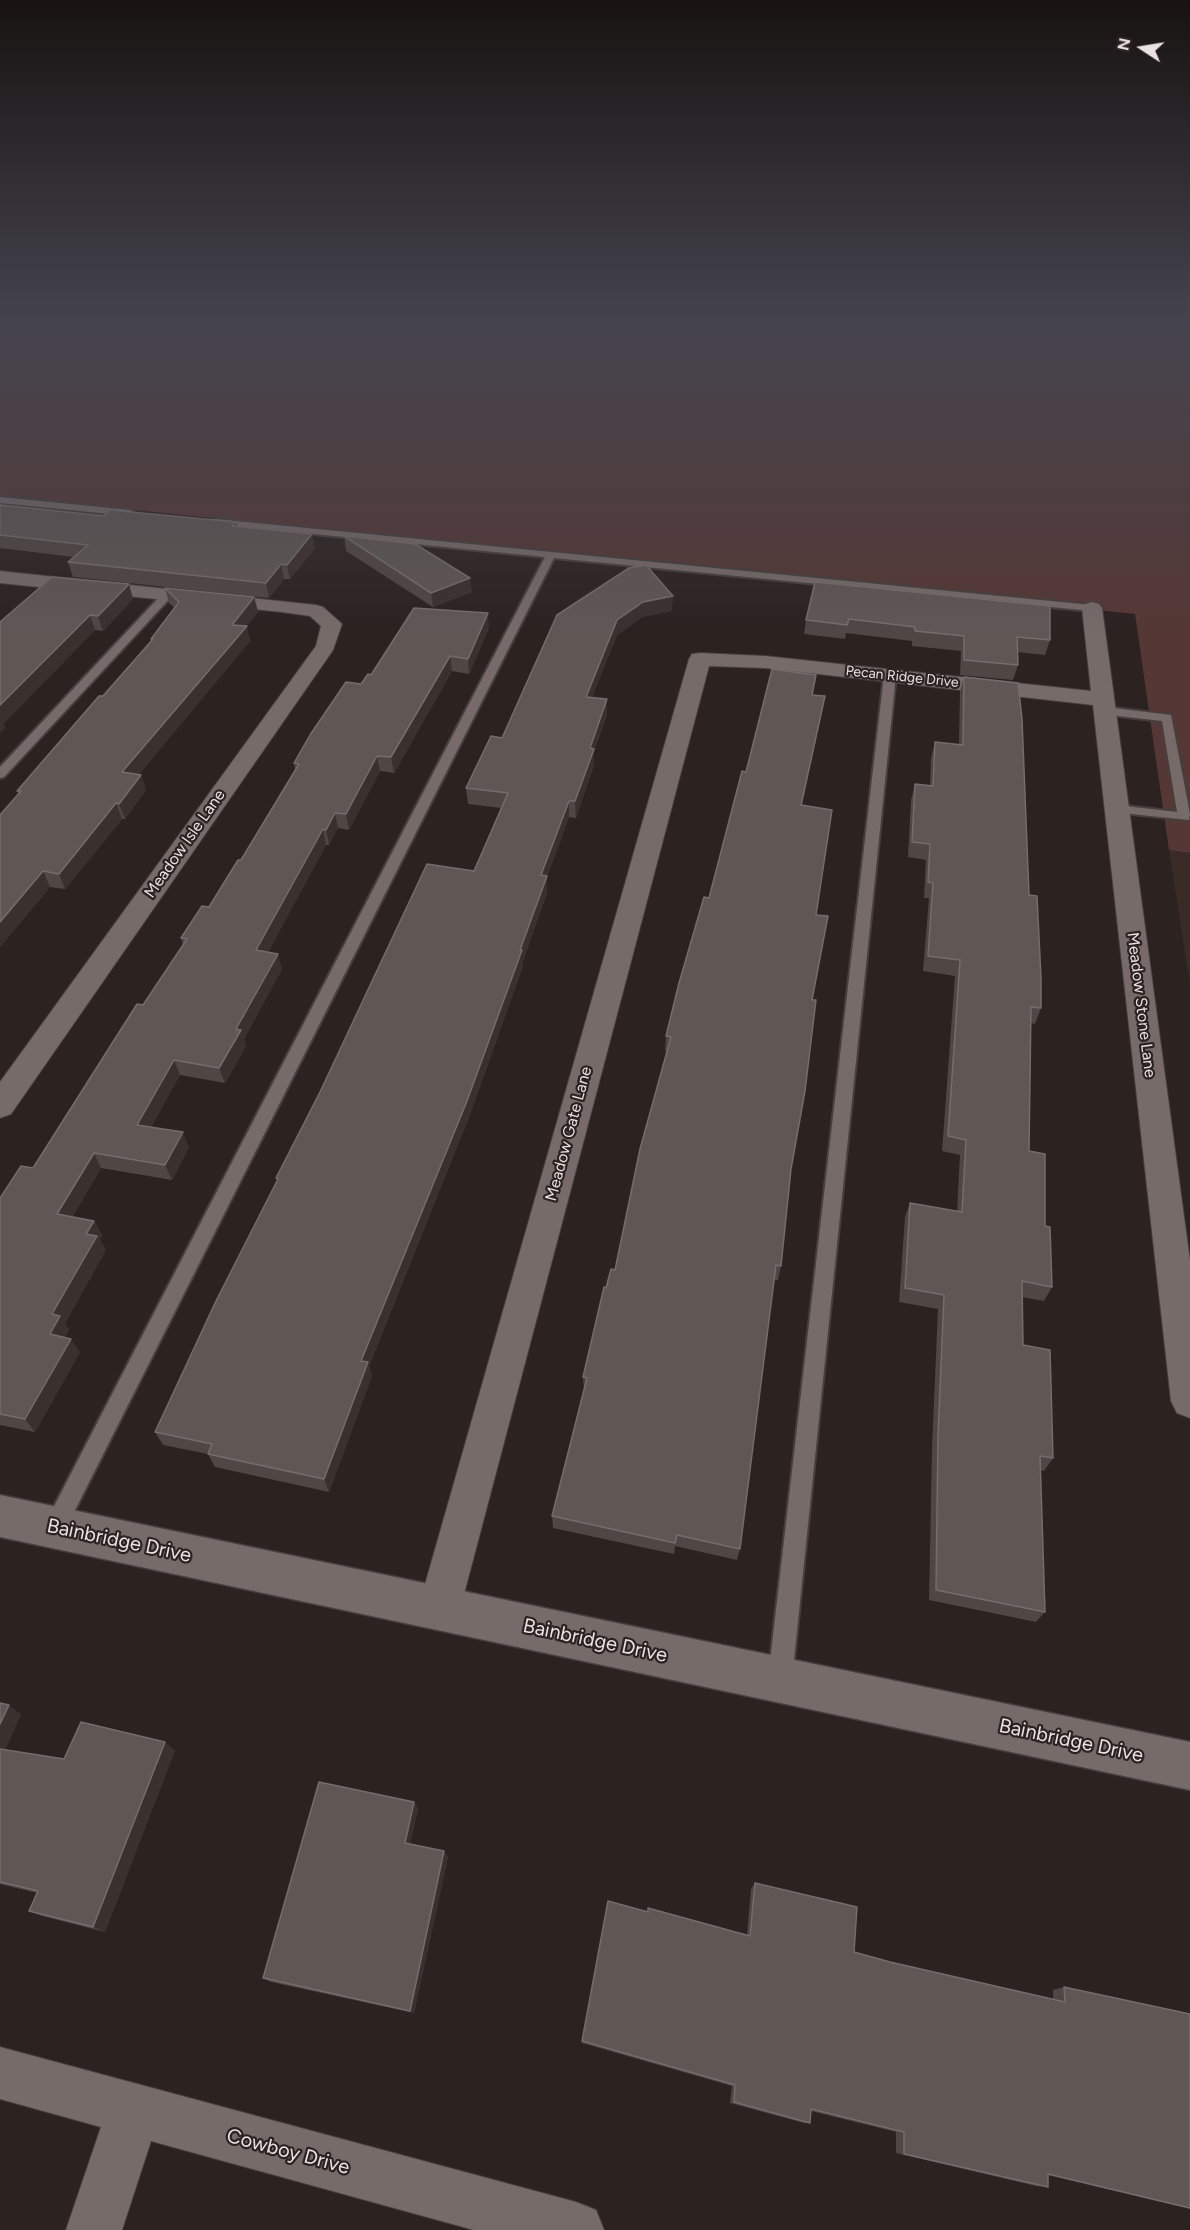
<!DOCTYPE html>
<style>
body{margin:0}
#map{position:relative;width:1190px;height:2230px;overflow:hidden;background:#2c2220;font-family:Figtree,sans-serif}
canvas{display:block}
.north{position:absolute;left:1112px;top:18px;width:60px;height:60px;-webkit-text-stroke:4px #2c2220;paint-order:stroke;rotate:282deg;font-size:16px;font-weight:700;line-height:24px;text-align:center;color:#e9e2e1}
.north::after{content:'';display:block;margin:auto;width:21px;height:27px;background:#e9e2e1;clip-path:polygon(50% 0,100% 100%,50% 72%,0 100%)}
</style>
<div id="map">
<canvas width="1190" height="2230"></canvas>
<div class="north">N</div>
</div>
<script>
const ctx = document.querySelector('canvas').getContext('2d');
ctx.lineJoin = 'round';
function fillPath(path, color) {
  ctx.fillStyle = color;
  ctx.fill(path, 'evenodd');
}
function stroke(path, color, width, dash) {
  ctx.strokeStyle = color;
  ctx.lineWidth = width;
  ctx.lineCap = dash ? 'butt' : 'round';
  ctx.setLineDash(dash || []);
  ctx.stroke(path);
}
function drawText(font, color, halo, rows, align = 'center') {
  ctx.font = font + ' Figtree,sans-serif';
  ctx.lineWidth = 4.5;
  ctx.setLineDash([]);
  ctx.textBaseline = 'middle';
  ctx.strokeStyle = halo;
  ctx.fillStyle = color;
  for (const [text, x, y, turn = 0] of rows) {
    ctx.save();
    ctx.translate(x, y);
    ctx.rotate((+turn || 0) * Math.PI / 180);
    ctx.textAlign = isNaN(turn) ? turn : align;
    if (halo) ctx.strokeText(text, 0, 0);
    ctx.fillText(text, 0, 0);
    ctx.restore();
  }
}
fillPath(new Path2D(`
 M 1169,850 L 1190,853 L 1190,985 Z`), '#3a2a28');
fillPath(new Path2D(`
 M 0,321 L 1190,321 L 1190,853 L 1169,850 L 1135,614 L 0,496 Z`), '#553835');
const lane = new Path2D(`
 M 0,497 L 130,510 L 135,513 L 130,516 L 0,503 Z
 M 215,519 L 1092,605 L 1097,608 L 1092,611 L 554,558 L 63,1534 L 55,1537 L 47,1534 L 44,1527 L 47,1520 L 545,557 L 212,524 L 210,522 Z
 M 168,591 L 173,594 L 172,596 L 4,777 L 0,778 L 0,767 L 164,592 Z
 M 890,672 L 896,675 L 792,1679 L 788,1687 L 780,1691 L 772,1687 L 768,1679 L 884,675 Z
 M 1105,707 L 1171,715 L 1190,814 L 1189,820 L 1112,812 L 1111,809 L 1117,805 L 1177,812 L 1162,721 L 1101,714 L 1101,708 Z`);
const street = new Path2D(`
 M 0,571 L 316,605 L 323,607 L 342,624 L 333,650 L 11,1114 L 0,1118 L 0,1082 L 316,646 L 321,626 L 310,616 L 282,612 L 0,583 Z
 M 1092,602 L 1099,604 L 1102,608 L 1190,1261 L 1190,1418 L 1177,1413 L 1171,1401 L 1093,705 L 765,668 L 709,666 L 460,1609 L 454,1624 L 439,1630 L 424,1624 L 418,1609 L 689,659 L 692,654 L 700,653 L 765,656 L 1091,691 L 1082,608 L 1085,604 Z
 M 0,2047 L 576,2202 L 596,2210 L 604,2230 L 474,2230 L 151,2141 L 122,2230 L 66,2230 L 101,2127 L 0,2099 Z`);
const secondary = new Path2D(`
 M 0,1495 L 1190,1742 L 1190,1790 L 0,1537 Z`);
stroke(lane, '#473f3e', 4);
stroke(street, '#473f3e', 2);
stroke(secondary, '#473f3e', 3);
fillPath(lane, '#776b69');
fillPath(street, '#776b69');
fillPath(secondary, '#776b69');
fillPath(new Path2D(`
 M 0,505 L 104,516 L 236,522 L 237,526 L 315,548 L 290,579 L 284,579 L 269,598 L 73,577 L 68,562 L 74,557 L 0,548 Z
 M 344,536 L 472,592 L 433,607 L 346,551 Z
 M 815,582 L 1050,640 L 1045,655 L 1017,652 L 1018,665 L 1013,680 L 960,675 L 961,651 L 912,646 L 912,641 L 846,633 L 845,639 L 804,634 L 806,620 Z
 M 165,588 L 254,597 L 258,612 L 246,626 L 250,641 L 139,774 L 141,775 L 146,790 L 125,819 L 122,819 L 65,889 L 50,887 L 0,947 L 19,794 L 17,791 L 151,641 L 151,639 L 175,608 L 169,603 Z
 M 133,599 L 103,631 L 95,630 L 3,724 L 5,728 L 0,732 L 0,622 Z
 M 672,611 L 642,617 L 617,635 L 592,697 L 607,699 L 607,715 L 594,751 L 594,765 L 576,818 L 569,817 L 547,877 L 547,893 L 523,961 L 523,966 L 469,1117 L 369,1366 L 372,1376 L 329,1492 L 215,1467 L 208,1454 L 163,1445 L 155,1432 L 277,1181 L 276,1178 L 474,871 L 501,808 L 468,804 L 466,788 L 502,738 L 557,615 Z
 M 489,628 L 469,674 L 452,671 L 394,773 L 380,771 L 349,830 L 338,828 L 329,845 L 326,845 L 268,952 L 282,969 L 244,1039 L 246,1046 L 225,1083 L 180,1075 L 151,1127 L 189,1147 L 172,1180 L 101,1168 L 72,1217 L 94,1221 L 102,1235 L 100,1240 L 106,1250 L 65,1323 L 69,1330 L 65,1337 L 80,1352 L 35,1432 L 0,1425 L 0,1198 L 33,1168 L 183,945 L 181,938 L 209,907 L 241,860 L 295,770 L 294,763 L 361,684 L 371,675 Z
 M 964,677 L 1029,895 L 1041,1008 L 1035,1024 L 1031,1023 L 1029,1151 L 1045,1226 L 1052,1287 L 1044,1301 L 1022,1297 L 1023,1345 L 1053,1458 L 1044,1471 L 1040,1470 L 1045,1612 L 1036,1622 L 929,1600 L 932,1448 L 938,1309 L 899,1302 L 905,1217 L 910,1203 L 957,1211 L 960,1155 L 942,1151 L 955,976 L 923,971 L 929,898 L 924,898 L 926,860 L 908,857 L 911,800 L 915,784 L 930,786 L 931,758 L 935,742 L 959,745 L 960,692 Z
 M 813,695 L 825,696 L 822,711 L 802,805 L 816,915 L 812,1000 L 791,1169 L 781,1266 L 778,1280 L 774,1280 L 740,1549 L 737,1560 L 675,1546 L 674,1554 L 553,1528 L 552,1516 L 584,1390 L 583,1377 L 606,1288 L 615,1270 L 667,1051 L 665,1051 L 666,1036 L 709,898 L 746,772 Z
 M 0,1703 L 21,1714 L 5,1750 L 64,1759 L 175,1750 L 105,1932 L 42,1916 L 29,1911 L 37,1893 L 0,1884 Z
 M 414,1802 L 418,1809 L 410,1844 L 444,1851 L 448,1857 L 414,2013 L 271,1982 L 263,1978 Z
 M 755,1883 L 854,1952 L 890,1962 L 1053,1999 L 1053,1990 L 1064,1987 L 1190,2014 L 1190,2209 L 1048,2175 L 1048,2187 L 1036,2186 L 896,2153 L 896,2132 L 811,2111 L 810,2123 L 804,2123 L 730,2103 L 732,2086 L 582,2043 L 582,2041 L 648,1912 L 747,1935 L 751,1889 Z`), '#504644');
fillPath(new Path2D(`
 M 312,534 L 315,548 L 290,579 L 287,565 Z
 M 281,564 L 284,579 L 269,598 L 266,583 Z
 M 470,578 L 472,592 L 433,607 L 431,593 Z
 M 129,584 L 133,599 L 103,631 L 98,616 Z
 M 673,596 L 672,611 L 642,617 L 617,635 L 586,713 L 586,697 L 617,620 L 643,602 Z
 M 254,597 L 258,612 L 240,633 L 247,626 L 250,641 L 128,788 L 122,772 L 232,625 Z
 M 488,613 L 489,628 L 469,674 L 468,659 Z
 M 90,615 L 95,630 L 3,724 L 5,728 L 0,732 L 0,705 Z
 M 450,656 L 452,671 L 394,773 L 391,757 Z
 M 825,696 L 822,711 L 798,821 L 801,805 Z
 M 607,699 L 607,715 L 594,751 L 594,765 L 576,818 L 575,801 L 590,748 Z
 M 377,756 L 380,771 L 349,830 L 346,814 Z
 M 141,775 L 146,790 L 125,819 L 119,804 Z
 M 569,801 L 569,817 L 547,877 L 547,893 L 523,961 L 523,966 L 469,1117 L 369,1366 L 372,1376 L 329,1492 L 324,1479 L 361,1361 L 520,950 L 541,875 Z
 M 116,803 L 122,819 L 65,889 L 59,874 Z
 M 335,813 L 338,828 L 329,845 L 326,830 Z
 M 323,829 L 326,845 L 261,966 L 256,950 Z
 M 43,871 L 50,887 L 0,947 L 0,922 Z
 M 278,954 L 282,969 L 244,1039 L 246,1046 L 225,1083 L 219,1068 L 236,1029 Z
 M 174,1060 L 180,1075 L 144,1140 L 137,1125 Z
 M 183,1132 L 189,1147 L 172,1180 L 165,1165 Z
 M 94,1153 L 101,1168 L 65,1228 L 57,1214 Z
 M 94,1221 L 102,1235 L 100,1240 L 106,1250 L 65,1323 L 69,1330 L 59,1348 L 50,1334 L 52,1314 L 86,1234 Z
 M 71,1339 L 80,1352 L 35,1432 L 25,1419 Z
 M 9,1705 L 21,1714 L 3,1755 L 0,1753 L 0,1724 Z
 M 165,1742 L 175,1750 L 105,1932 L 93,1927 Z
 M 414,1802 L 418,1809 L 409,1849 L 405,1843 Z
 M 444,1851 L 448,1857 L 414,2013 L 410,2011 Z`), '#3a302e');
const building = new Path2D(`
 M 0,505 L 104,516 L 110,510 L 236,522 L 232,526 L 312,534 L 287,565 L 281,564 L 266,583 L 68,562 L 88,545 L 0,535 Z
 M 344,536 L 415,544 L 470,578 L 431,593 Z
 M 646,565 L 673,596 L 643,602 L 617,620 L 586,697 L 607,699 L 590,748 L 594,749 L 575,801 L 569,801 L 541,875 L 547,876 L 520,950 L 522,950 L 467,1101 L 361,1361 L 368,1362 L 324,1479 L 208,1454 L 212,1444 L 155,1432 L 216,1301 L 278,1179 L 276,1178 L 320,1092 L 427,864 L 474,871 L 508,793 L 466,788 L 491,736 L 502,738 L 557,615 L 629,568 Z
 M 52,577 L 129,584 L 98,616 L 90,615 L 0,705 L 0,622 Z
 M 815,582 L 1050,606 L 1050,640 L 1017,637 L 1018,665 L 964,660 L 964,636 L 915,631 L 915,627 L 849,619 L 847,625 L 806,620 Z
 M 165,588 L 254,597 L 232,625 L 247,626 L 122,772 L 141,775 L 119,804 L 116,803 L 59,874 L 43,871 L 0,922 L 0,815 L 21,791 L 17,791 L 99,696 L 103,696 L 153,639 L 151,639 L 179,602 Z
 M 414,608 L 488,613 L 468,659 L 450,656 L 391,757 L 377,756 L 346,814 L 335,813 L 326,830 L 323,829 L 256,950 L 278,954 L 236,1029 L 241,1030 L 219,1068 L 174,1060 L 137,1125 L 183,1132 L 165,1165 L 94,1153 L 57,1214 L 94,1221 L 86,1234 L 97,1236 L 52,1314 L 60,1316 L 50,1334 L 71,1339 L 25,1419 L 0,1414 L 0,1198 L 21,1166 L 33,1168 L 137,1004 L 143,1005 L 187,939 L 181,938 L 202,906 L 209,907 L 238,860 L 241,860 L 299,764 L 294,763 L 310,735 L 346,682 L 361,684 L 368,674 L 371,675 Z
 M 772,669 L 816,675 L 812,695 L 825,696 L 801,805 L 832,810 L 816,915 L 828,916 L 812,1000 L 816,1000 L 805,1091 L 791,1169 L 781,1266 L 776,1265 L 740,1549 L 677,1535 L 675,1543 L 552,1516 L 587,1378 L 583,1377 L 604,1287 L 606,1288 L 611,1269 L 615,1270 L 640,1149 L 671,1037 L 666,1036 L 679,983 L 704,897 L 709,898 L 742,771 L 746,772 Z
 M 964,677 L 1018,683 L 1022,719 L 1029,895 L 1037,896 L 1041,978 L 1041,1008 L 1031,1007 L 1029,1151 L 1045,1154 L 1045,1226 L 1050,1227 L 1052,1287 L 1022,1281 L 1023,1345 L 1050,1350 L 1053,1458 L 1040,1456 L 1045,1612 L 936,1590 L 938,1436 L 944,1295 L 905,1288 L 910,1203 L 962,1212 L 966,1140 L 948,1136 L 960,960 L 928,956 L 933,883 L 928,882 L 930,844 L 912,842 L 915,784 L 933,786 L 935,742 L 963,745 Z
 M 0,1703 L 9,1705 L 0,1724 Z
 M 81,1722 L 165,1742 L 93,1927 L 29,1911 L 38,1891 L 0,1882 L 0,1749 L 64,1759 Z
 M 319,1782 L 414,1802 L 405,1843 L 444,1851 L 410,2011 L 263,1978 Z
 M 755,1883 L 857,1907 L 854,1952 L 890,1962 L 1065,2002 L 1064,1987 L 1190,2014 L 1190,2208 L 1048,2174 L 1048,2187 L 904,2154 L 904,2132 L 811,2109 L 810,2123 L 734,2102 L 735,2085 L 582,2041 L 608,1901 L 648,1912 L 648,1908 L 750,1936 Z`);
fillPath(building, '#605755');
stroke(building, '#766c6b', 1.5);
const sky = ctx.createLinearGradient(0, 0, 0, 633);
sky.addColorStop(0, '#181312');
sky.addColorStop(0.51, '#45444e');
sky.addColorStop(1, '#45444e00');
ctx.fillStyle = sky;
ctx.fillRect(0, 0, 1190, 633);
drawText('14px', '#e9e2e1', '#2c2220', [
 ["Pecan Ridge Drive",902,677,6]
]);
drawText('16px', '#e9e2e1', '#2c2220', [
 ["Meadow Isle Lane",185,844,-55],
 ["Meadow Stone Lane",1141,1005,83],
 ["Meadow Gate Lane",569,1134,-75]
]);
drawText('20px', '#e9e2e1', '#2c2220', [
 ["Bainbridge Drive",119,1541,12],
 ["Bainbridge Drive",595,1641,12],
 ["Bainbridge Drive",1071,1741,12],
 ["Cowboy Drive",288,2152,15]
]);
</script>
